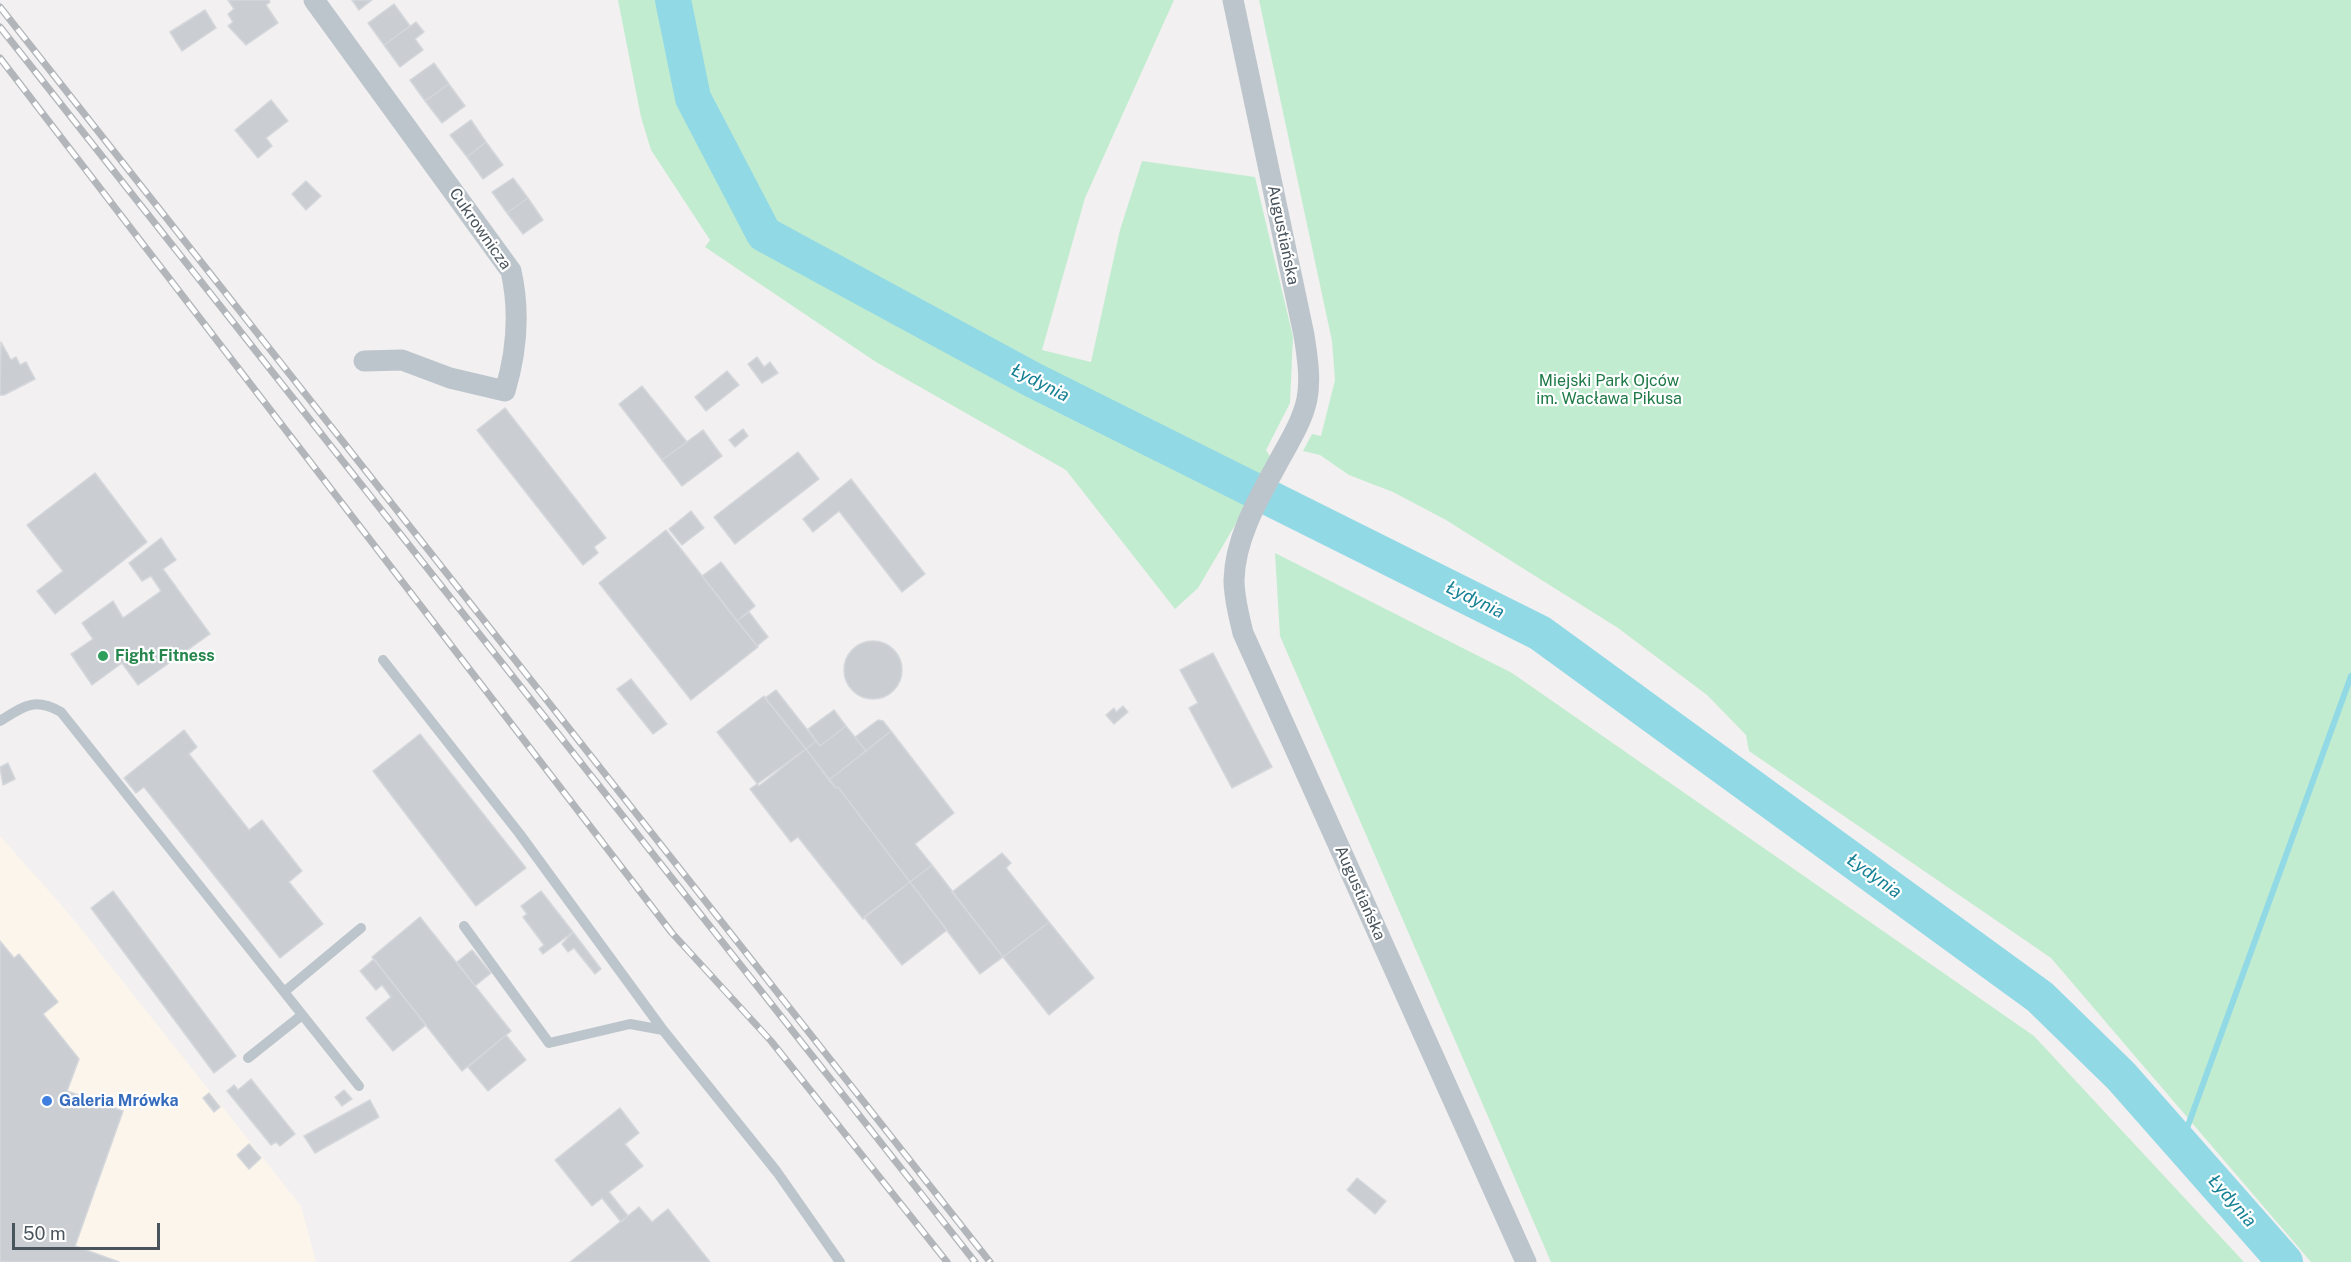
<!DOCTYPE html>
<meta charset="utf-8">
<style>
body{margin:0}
#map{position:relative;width:2351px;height:1262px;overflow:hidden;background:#f2f0f0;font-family:"Public Sans",sans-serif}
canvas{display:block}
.scale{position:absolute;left:12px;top:1223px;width:148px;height:27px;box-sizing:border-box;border:3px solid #49545c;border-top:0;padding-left:8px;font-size:18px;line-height:21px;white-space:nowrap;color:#49545c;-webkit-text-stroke:4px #fff;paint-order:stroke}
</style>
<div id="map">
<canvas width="2351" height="1262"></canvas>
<div class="scale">50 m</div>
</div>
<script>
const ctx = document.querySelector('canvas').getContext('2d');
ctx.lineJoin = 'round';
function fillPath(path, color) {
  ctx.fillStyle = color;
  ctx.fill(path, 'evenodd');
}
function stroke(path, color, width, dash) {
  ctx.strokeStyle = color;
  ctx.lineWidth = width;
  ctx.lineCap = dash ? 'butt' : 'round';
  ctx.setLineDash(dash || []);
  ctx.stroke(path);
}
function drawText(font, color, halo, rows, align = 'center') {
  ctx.font = font + ' "Public Sans",sans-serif';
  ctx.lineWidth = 4.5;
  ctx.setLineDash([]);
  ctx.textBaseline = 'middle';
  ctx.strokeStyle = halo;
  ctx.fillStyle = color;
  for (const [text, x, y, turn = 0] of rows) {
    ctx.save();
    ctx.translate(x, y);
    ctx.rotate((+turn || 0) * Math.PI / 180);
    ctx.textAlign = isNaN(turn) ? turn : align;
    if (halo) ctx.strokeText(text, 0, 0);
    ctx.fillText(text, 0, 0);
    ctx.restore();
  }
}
fillPath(new Path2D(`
 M 0,836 L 70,915 L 301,1206 L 316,1262 L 0,1262 Z`), '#fbf5eb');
fillPath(new Path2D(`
 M 618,0 L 1174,0 L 1085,198 L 1042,350 L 1091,362 L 1120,230 L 1142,161 L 1255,177 L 1293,337 L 1290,403 L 1266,450 L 1276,466 L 1241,515 L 1198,588 L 1175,609 L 1066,470 L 876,362 L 705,247 L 710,240 L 651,150 L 641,117 Z
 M 1259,0 L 2351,0 L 2351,1262 L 2311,1262 L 2051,958 L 1749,751 L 1746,735 L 1707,695 L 1618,628 L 1446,520 L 1393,492 L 1349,475 L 1320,455 L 1303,451 L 1312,434 L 1321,436 L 1335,380 L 1332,341 Z
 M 1275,553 L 1512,673 L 2034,1036 L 2244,1262 L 1551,1262 L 1280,636 Z`), '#c2ecd0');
stroke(new Path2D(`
 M 2182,1142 L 2351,676`), '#92d9e6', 6);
stroke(new Path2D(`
 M 673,0 L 693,98 L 764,234 L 1033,380 L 1540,633 L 2040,997 L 2121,1076 L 2285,1262`), '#92d9e6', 36);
const building = new Path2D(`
 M 228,0 L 269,0 L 270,2 L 266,5 L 278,23 L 246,45 L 228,26 L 233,22 L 228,14 L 234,9 Z
 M 352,0 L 372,0 L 359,10 Z
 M 394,4 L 410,26 L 384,45 L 368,23 Z
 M 205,10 L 216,28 L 182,51 L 170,32 Z
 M 416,22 L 424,32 L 415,39 L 423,50 L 400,67 L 384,45 Z
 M 434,63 L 449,84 L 425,101 L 410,80 Z
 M 449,84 L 465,106 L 442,123 L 425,101 Z
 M 271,100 L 288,121 L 266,138 L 272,146 L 258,158 L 235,130 Z
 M 471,120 L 486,142 L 467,157 L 450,135 Z
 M 486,142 L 503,165 L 483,179 L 467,157 Z
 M 513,178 L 528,198 L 507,213 L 492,192 Z
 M 306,181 L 321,196 L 306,210 L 292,194 Z
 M 528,198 L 543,220 L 523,234 L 507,213 Z
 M 1,342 L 11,360 L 16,357 L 20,365 L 26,362 L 35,379 L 4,395 L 0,395 Z
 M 757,357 L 764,367 L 770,362 L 778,373 L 762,383 L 748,364 Z
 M 727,371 L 739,385 L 706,411 L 695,397 Z
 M 642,386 L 687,442 L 662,460 L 619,404 Z
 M 505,408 L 606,538 L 594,547 L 598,553 L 583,565 L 477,430 Z
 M 743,429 L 748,436 L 735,447 L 729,440 Z
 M 703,430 L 722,456 L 682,486 L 662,460 Z
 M 798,452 L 819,479 L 735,544 L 714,517 Z
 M 95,473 L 147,542 L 55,614 L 37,591 L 63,571 L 27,525 Z
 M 851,479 L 925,574 L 902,592 L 839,511 L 813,532 L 803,519 Z
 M 691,511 L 704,528 L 682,545 L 669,529 Z
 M 666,530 L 758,647 L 691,700 L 599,583 Z
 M 161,538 L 176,560 L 163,569 L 210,634 L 138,685 L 122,663 L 92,685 L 71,654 L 93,639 L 82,623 L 113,601 L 123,618 L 161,591 L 151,576 L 142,581 L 129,563 Z
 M 721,562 L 755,606 L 737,621 L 702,576 Z
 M 749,612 L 768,637 L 757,646 L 737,621 Z
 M844 670a29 29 0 1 1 58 0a29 29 0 1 1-58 0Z
 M 1213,653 L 1272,767 L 1232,788 L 1189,708 L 1198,703 L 1180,670 Z
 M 631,679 L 667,724 L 653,734 L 617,689 Z
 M 776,690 L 816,741 L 806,749 L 765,698 Z
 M 764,696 L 806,749 L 759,786 L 717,732 Z
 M 1123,706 L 1128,712 L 1114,724 L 1106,715 L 1114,708 L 1116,712 Z
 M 834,710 L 846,726 L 820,746 L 808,729 Z
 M 878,720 L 883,721 L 891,731 L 866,751 L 855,737 Z
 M 846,726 L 866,751 L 829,780 L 806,749 L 816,741 L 820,746 Z
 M 184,730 L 197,747 L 189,754 L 249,830 L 262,820 L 302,871 L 289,882 L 323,924 L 280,958 L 144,787 L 136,793 L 124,778 Z
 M 891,731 L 954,813 L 915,844 L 932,865 L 910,882 L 838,787 L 836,788 L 829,780 Z
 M 420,734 L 526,868 L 476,906 L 373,771 Z
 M 806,749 L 836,788 L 838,787 L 910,882 L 863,919 L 798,837 L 791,842 L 750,789 Z
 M 8,763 L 15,779 L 3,785 L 0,767 Z
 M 1002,853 L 1011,863 L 1006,868 L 1049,922 L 1003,957 L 952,892 Z
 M 932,865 L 1003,957 L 980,974 L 910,882 Z
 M 910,882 L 947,930 L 902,965 L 864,917 Z
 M 113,891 L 236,1056 L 214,1073 L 91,908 Z
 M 541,891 L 573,932 L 543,954 L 539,949 L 544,945 L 523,917 L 527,914 L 521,906 Z
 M 420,917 L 511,1031 L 462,1071 L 372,957 Z
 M 1049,922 L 1094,978 L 1049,1015 L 1003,957 Z
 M 573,932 L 601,969 L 595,974 L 574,948 L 568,952 L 562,944 Z
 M 0,941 L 14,958 L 19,954 L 58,1002 L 43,1014 L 79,1059 L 67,1091 L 123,1111 L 75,1246 L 119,1262 L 0,1262 Z
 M 472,950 L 491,973 L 475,986 L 457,962 Z
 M 374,959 L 426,1025 L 393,1051 L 366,1018 L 391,997 L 382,985 L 376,990 L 360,971 Z
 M 506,1035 L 526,1060 L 488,1091 L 468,1067 Z
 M 251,1079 L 295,1134 L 280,1146 L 276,1142 L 271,1145 L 227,1091 L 234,1085 L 238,1090 Z
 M 344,1090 L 352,1099 L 342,1106 L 335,1097 Z
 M 209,1093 L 220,1107 L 214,1112 L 203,1098 Z
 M 370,1100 L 379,1117 L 315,1153 L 304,1136 Z
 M 620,1108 L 639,1133 L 625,1144 L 643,1166 L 609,1192 L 628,1216 L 621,1222 L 602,1198 L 592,1206 L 555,1160 Z
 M 249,1144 L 261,1158 L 249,1169 L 237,1155 Z
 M 1357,1178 L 1386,1201 L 1375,1214 L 1347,1190 Z
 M 639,1207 L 652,1222 L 668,1209 L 710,1262 L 570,1262 Z`);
fillPath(building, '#cacdd2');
stroke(building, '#d4d7db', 1.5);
stroke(new Path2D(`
 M 383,660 L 519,833 L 663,1030
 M 0,721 C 24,706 34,697 61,712 L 359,1086
 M 464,926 L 549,1043 L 630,1024 L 663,1030 L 777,1172 L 840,1262
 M 284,992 L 361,928
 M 248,1058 L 302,1015`), '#bdc5cc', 10);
stroke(new Path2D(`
 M 314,0 L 511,271 C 520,311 517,351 505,391 L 450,378 L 402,360 L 364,361
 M 1233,0 L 1304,335 C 1307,355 1311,378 1307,399 C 1303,419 1291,439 1281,457 C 1261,494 1235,536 1234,580 C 1234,598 1239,616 1243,633 L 1526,1262`), '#bdc5cc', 21);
const rail = new Path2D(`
 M 0,7 L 990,1262
 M 0,27 L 975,1262
 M 0,58 L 672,933 L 771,1041 L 947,1262`);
stroke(rail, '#b2b6ba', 7);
stroke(rail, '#fff', 4.5, [14]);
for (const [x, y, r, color] of [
 [103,656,6,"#2e9e5b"],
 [47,1101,6,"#3f7fe0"]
]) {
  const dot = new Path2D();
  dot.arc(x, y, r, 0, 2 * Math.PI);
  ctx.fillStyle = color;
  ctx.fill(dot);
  stroke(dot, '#fff', 2);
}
drawText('16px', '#49545c', '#fff', [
 ["Cukrownicza",480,229,55],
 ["Augustiańska",1283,235,78],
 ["Augustiańska",1360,893,66]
]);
drawText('16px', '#1e7946', '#fff', [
 ["Miejski Park Ojców",1609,381],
 ["im. Wacława Pikusa",1609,399]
]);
drawText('bold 16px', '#27864d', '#fff', [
 ["Fight Fitness",115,656]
], 'left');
drawText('bold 16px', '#366cbe', '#fff', [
 ["Galeria Mrówka",59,1101]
], 'left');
drawText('italic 18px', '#168194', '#fff', [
 ["Łydynia",1040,383,27],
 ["Łydynia",1475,600,26],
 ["Łydynia",1874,876,36],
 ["Łydynia",2232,1201,49]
]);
</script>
